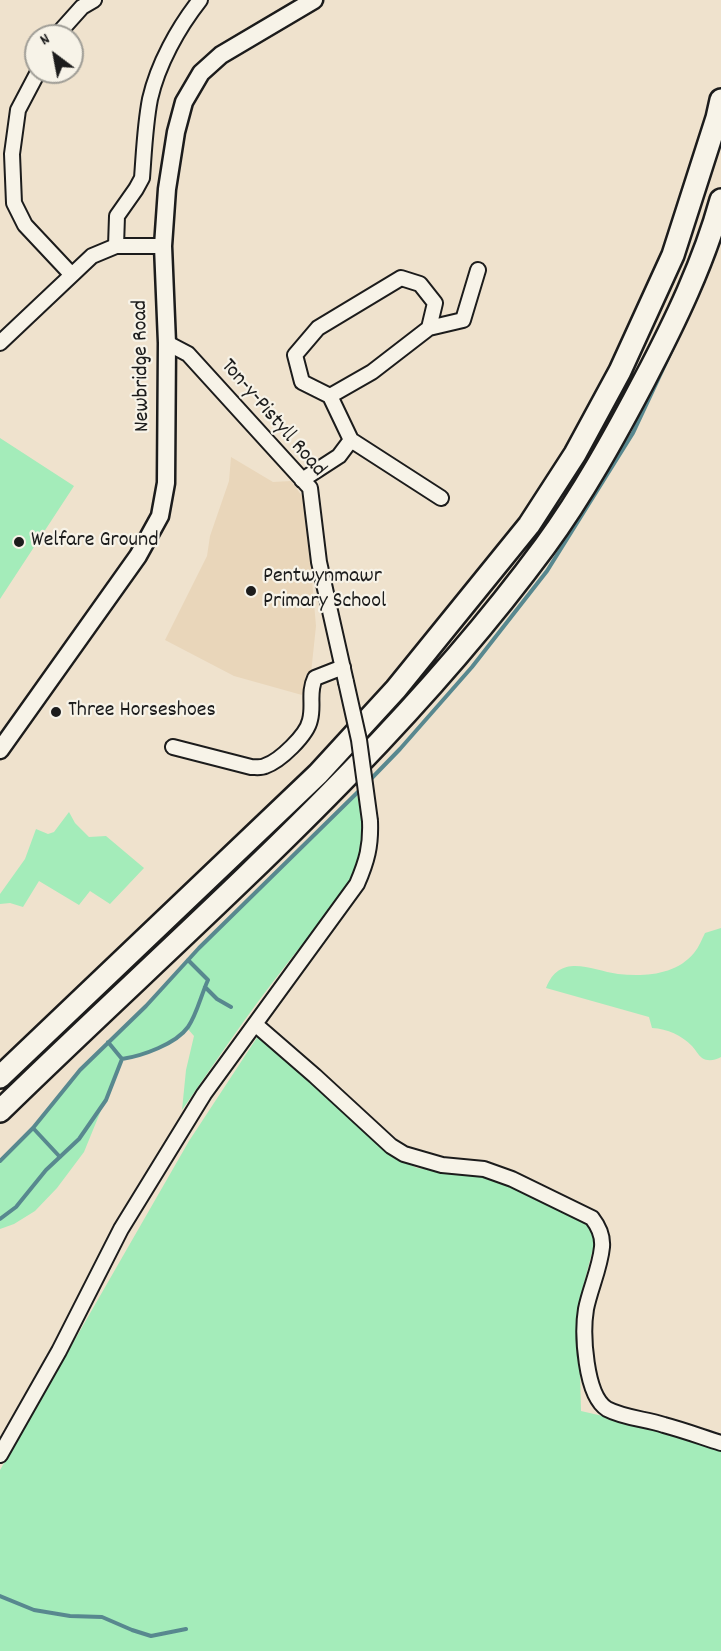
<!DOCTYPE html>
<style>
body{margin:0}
#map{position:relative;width:721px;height:1651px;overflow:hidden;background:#efe2cd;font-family:Dekko,sans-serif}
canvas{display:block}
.north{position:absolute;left:24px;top:24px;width:60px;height:60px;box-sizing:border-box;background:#f7f3e8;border:2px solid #9f9d96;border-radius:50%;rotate:328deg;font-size:16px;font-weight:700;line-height:24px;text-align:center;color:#1c1c1c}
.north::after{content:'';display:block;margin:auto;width:21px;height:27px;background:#1c1c1c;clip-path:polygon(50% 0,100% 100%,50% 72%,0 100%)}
</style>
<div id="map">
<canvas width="721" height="1651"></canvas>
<div class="north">N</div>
</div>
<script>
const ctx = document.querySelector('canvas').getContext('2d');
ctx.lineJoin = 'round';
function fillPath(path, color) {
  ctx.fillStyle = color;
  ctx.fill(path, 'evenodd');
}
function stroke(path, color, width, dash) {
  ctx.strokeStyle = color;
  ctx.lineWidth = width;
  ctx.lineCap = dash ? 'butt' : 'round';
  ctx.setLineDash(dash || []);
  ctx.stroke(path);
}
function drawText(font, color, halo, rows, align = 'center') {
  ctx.font = font + ' Dekko,sans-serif';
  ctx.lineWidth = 4.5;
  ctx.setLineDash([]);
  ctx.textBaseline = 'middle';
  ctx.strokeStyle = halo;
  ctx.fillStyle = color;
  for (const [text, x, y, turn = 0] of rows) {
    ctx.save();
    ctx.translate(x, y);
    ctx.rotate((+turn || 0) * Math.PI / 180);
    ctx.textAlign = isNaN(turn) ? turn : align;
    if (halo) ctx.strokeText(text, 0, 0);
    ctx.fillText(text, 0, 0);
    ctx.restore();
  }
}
fillPath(new Path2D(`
 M 231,457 L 273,482 L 291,481 L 305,500 L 316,626 L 311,673 L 306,674 L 302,695 L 234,676 L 165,640 L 207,556 L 210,536 L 229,481 Z`), '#e9d6ba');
fillPath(new Path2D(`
 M 0,438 L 74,486 L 0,599 Z
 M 357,793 C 360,813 366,837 360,856 C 350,893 309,935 286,965 C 249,1012 216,1061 182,1110 L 186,1070 L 194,1036 L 187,1028 C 165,1045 150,1055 122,1059 L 84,1152 L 57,1188 L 35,1211 L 14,1224 L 0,1229 L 0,1161 L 33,1128 L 80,1070 L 146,1006 L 199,948 Z
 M 69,812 L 75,823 L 89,837 L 106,836 L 144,868 L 110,904 L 90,891 L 79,905 L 39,881 L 23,907 L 10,903 L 0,904 L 0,894 L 25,859 L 36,829 L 48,834 L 54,832 Z
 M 721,928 L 721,1057 C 716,1060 708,1062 702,1058 C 698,1055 696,1050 692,1046 C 681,1035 668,1029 652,1028 L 649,1017 L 546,988 C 560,952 591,970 618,974 C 644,977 676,975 694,953 C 699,947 702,939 705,933 Z
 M 258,1036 L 284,1055 L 392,1156 L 417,1168 L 484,1176 L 507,1185 L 588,1225 L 596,1237 L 581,1295 L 579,1331 L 581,1411 L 659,1429 L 721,1448 L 721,1651 L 0,1651 L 0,1470 L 189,1141 Z`), '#a4ecba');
stroke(new Path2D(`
 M 368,782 L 400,749 L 472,667 L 547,571 L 633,433 L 684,324
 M 205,987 L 217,999 L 231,1007
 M 108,1042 L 122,1059
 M 33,1128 L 60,1157
 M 0,1161 L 33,1128 L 80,1070 L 146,1006 L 199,948 L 363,787
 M 0,1219 L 16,1207 L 46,1170 L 79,1139 L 106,1100 L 122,1059 C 142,1056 176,1044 188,1027 C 197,1014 201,995 208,980 L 188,960
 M 0,1596 L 34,1610 L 70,1616 L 102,1617 L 132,1630 L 151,1636 L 186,1629`), '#58888f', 4);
const minor = new Path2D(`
 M 56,36 L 82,7 L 94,0
 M 38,72 L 18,110 L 12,154 L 14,203 L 25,225 L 71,274
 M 116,246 L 117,216 L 136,189 L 142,178 C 144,152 145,125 150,99 C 158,64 178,28 200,0
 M 401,278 L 420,284 L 435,303 L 429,328 L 372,372 L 330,396 L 302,382 L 295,355 L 318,328 Z
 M 429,328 L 463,320 L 478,270
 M 0,343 L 92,256 L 116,246 L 163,246
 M 167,343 L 188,354 L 310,488 L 319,562 L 346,682
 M 351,440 L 441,498
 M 302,480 L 339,456 L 351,440 L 330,396
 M 173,747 L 251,767 C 256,767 261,768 265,766 C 280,761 307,735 310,720 C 314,705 308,693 315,678 L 343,667
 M 255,1024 L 315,1076 L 391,1146 L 404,1154 L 442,1165 L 484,1169 L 512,1179 L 592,1218 C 599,1227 603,1236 602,1247 C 600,1268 590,1289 586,1309 C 582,1333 585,1395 607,1409 C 624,1418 646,1419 664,1425 C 683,1430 702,1437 721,1443
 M 0,1455 L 59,1351 L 121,1229 L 172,1146 L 204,1094 L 357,884 C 367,861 371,846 370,821`);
const tertiary = new Path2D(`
 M 0,750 L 138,556 L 160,516 L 166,483 L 167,343 L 163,246 L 167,189 L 176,132 L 184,102 L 201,73 L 221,55 L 314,0`);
const primary = new Path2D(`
 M 0,1077 L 318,774 L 396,689 L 529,525 L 575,454 L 620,371 L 673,255 L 717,118 L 721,100
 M 0,1111 C 187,928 389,758 545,546 C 583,494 615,436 645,379 C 675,322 704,262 721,200`);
stroke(minor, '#1c1c1c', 18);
stroke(tertiary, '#1c1c1c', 21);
stroke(primary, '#1c1c1c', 26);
stroke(minor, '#f7f3e8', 14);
stroke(tertiary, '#f7f3e8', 16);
stroke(primary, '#f7f3e8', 21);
const minorBridge = new Path2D(`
 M 346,682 L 359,740 L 370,821`);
stroke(minorBridge, '#1c1c1c', 18, []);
stroke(minorBridge, '#f7f3e8', 14);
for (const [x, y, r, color] of [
 [19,542,6,"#1c1c1c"],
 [251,591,6,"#1c1c1c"],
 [56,712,6,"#1c1c1c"]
]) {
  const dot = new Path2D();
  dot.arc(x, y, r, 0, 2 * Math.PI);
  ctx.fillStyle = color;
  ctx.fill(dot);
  stroke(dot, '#f7f3e8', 2);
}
drawText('22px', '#1c1c1c', '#f7f3e8', [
 ["Newbridge Road",143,366,-91],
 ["Ton-y-Pistyll Road",272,419,49]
]);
drawText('22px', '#1c1c1c', '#f7f3e8', [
 ["Welfare Ground",31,542],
 ["Pentwynmawr",263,578],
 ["Primary School",263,603],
 ["Three Horseshoes",68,712]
], 'left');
</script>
